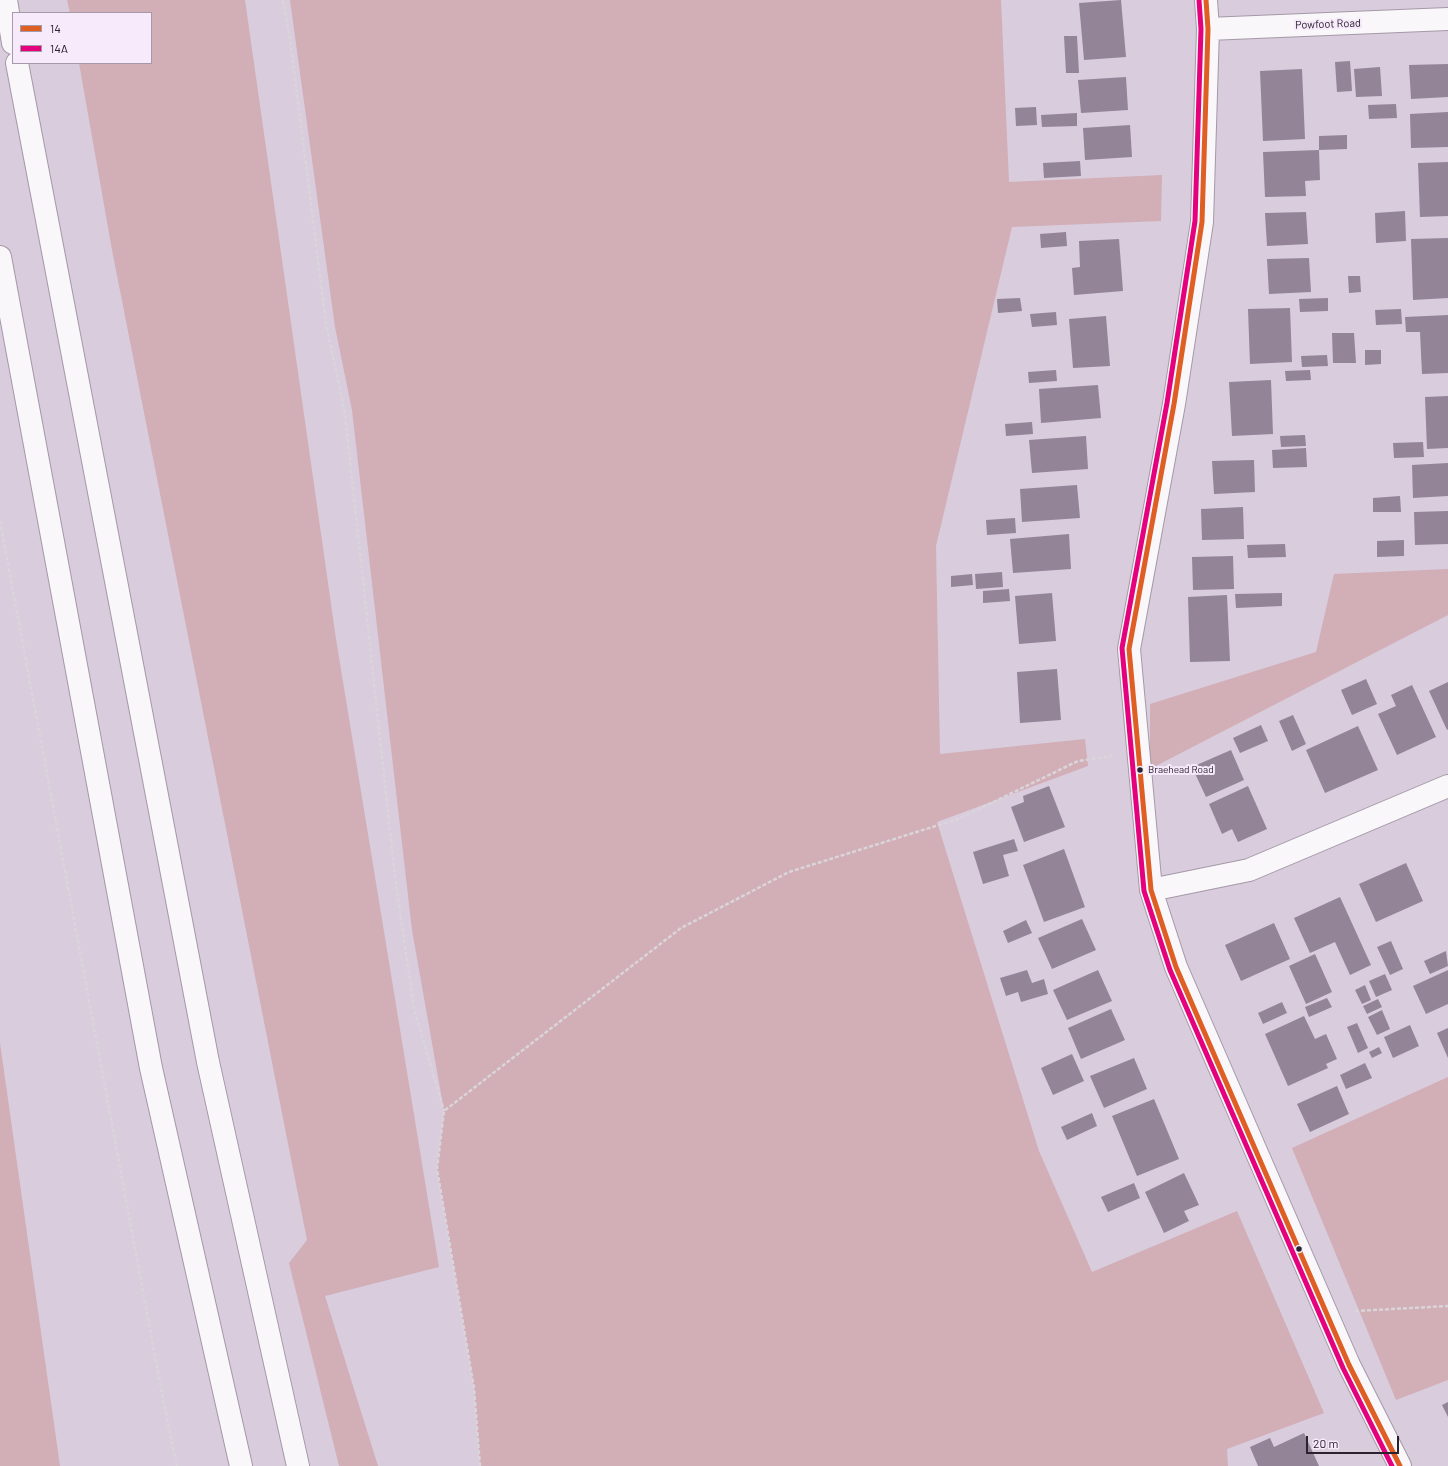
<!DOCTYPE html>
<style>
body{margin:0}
#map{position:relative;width:1448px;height:1466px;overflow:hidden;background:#d9ccdd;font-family:Barlow,sans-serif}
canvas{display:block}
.legend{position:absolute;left:12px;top:12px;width:140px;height:52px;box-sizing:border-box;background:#f6eafb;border:1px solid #a59aa9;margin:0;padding:5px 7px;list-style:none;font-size:12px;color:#2b222e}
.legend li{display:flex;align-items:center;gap:8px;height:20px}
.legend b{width:20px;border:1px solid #a59aa9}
.scale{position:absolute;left:1306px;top:1436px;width:93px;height:18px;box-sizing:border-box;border:2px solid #2b222e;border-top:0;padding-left:5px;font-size:12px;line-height:14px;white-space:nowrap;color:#2b222e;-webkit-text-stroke:3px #f6eafb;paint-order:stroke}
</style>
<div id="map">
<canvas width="1448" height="1466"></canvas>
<ul class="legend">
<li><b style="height:5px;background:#de5e23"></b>14</li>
<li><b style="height:5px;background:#e5007d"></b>14A</li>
</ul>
<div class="scale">20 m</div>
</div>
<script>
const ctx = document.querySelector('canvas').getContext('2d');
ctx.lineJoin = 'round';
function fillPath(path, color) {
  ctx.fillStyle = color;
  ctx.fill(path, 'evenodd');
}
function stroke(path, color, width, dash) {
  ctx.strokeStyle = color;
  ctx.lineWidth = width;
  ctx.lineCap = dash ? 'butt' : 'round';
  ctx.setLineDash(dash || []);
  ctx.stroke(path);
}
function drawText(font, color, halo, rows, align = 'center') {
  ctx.font = font + ' Barlow,sans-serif';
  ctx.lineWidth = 4;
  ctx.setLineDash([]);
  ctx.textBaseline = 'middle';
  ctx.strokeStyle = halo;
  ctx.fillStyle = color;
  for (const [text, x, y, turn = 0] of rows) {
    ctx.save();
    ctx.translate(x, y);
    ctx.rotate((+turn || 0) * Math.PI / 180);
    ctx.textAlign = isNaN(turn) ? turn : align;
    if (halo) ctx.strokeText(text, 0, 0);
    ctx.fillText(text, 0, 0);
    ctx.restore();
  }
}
fillPath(new Path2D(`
 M 67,0 L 245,0 L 336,639 L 439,1267 L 325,1296 L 378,1466 L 339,1466 L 289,1263 L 307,1240 L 112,250 L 79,63 L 151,63 L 151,13 L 70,13 Z
 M 290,0 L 1001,0 L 1009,182 L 1162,175 L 1161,221 L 1012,227 L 936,546 L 940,754 L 1085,739 L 1088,766 L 937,822 L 1039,1151 L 1092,1272 L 1237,1211 L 1324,1413 L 1227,1449 L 1228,1466 L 480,1466 L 474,1388 L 437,1169 L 444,1111 L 412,930 L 352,410 L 335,327 Z
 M 1448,569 L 1448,615 L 1150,769 L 1150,704 L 1316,652 L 1334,574 Z
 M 0,1043 L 60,1466 L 0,1466 Z
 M 1448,1077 L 1448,1380 L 1396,1400 L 1292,1148 Z`), '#d2aeb6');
fillPath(new Path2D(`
 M 1121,0 L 1126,57 L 1084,60 L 1079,3 Z
 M 1064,36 L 1077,36 L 1079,73 L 1066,73 Z
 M 1350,61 L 1352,91 L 1337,92 L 1335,62 Z
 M 1448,64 L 1448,97 L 1411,99 L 1409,65 Z
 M 1380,67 L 1382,96 L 1356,97 L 1354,69 Z
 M 1302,69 L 1305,139 L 1263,141 L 1260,71 Z
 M 1126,77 L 1128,110 L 1081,113 L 1078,80 Z
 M 1396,104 L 1397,118 L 1369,119 L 1368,105 Z
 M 1036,107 L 1037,125 L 1016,126 L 1015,108 Z
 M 1448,112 L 1448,147 L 1411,148 L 1410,114 Z
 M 1077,113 L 1077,126 L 1042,127 L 1041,115 Z
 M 1130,125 L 1132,157 L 1085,160 L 1083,128 Z
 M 1347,135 L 1347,149 L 1319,150 L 1319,136 Z
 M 1319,150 L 1320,180 L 1305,181 L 1306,196 L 1265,197 L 1263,152 Z
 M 1080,161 L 1081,176 L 1044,178 L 1043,163 Z
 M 1448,162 L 1448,216 L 1420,217 L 1418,163 Z
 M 1405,211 L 1406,241 L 1376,243 L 1375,213 Z
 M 1306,212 L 1308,244 L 1267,246 L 1265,213 Z
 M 1066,232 L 1067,246 L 1041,248 L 1040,234 Z
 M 1448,238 L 1448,298 L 1413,300 L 1411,239 Z
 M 1119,239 L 1123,291 L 1074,295 L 1072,268 L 1080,267 L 1079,241 Z
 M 1309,258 L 1311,292 L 1269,294 L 1267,259 Z
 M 1348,276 L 1360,276 L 1361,292 L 1349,293 Z
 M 1020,298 L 1022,311 L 998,313 L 997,299 Z
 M 1328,298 L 1328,311 L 1300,312 L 1299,299 Z
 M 1290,308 L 1292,362 L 1250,364 L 1248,309 Z
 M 1401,309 L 1402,324 L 1376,325 L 1375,310 Z
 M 1056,312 L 1057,325 L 1032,327 L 1030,314 Z
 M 1448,315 L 1448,373 L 1422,374 L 1420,332 L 1406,332 L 1405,317 Z
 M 1106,316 L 1110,366 L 1073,368 L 1069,319 Z
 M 1332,333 L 1354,333 L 1356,363 L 1333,363 Z
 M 1365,350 L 1381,350 L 1381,364 L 1365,365 Z
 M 1327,355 L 1328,366 L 1302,367 L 1301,356 Z
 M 1056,370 L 1057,381 L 1029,383 L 1028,372 Z
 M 1310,370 L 1311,380 L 1286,381 L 1285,371 Z
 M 1271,380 L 1273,434 L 1232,436 L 1229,382 Z
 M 1098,385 L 1101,418 L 1041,423 L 1039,389 Z
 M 1448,396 L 1448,448 L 1427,449 L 1425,397 Z
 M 1032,422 L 1033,434 L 1006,436 L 1005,424 Z
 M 1305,435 L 1306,446 L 1281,447 L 1280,436 Z
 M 1086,436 L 1088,469 L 1032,473 L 1029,440 Z
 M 1423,442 L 1424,457 L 1394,458 L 1393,443 Z
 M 1306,448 L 1307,467 L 1273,468 L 1272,450 Z
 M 1254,460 L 1255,492 L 1214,494 L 1212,461 Z
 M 1448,463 L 1448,496 L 1413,498 L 1412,465 Z
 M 1077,485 L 1080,518 L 1022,522 L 1020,489 Z
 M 1400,496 L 1401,512 L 1373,512 L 1373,498 Z
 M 1243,507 L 1244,539 L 1202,540 L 1201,509 Z
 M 1448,511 L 1448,544 L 1415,545 L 1414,512 Z
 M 1015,518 L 1016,533 L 987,535 L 986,520 Z
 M 1069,534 L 1071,569 L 1013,573 L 1010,539 Z
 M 1404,540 L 1404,556 L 1377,557 L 1377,541 Z
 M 1285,544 L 1286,557 L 1248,558 L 1247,545 Z
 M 1233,556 L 1234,589 L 1193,590 L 1192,557 Z
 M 1002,572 L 1003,587 L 976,589 L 975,574 Z
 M 972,574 L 973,585 L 951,587 L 951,576 Z
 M 1009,589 L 1010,601 L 983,603 L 983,591 Z
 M 1052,593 L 1056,641 L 1019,644 L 1015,596 Z
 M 1282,593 L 1282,606 L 1236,608 L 1235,594 Z
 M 1227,595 L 1230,661 L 1190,662 L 1188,597 Z
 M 1057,669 L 1061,720 L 1020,723 L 1017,672 Z
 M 1366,679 L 1377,704 L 1352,715 L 1341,690 Z
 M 1448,682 L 1448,729 L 1447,730 L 1429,691 Z
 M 1412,685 L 1436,737 L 1397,755 L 1378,714 L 1396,706 L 1391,695 Z
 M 1293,715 L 1306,744 L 1292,751 L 1279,721 Z
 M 1261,725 L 1268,741 L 1240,753 L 1233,738 Z
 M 1358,726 L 1378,770 L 1325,793 L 1306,750 Z
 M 1231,750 L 1244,780 L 1206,797 L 1192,767 Z
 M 1049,786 L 1065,827 L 1024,842 L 1011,807 L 1024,802 L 1023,796 Z
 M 1248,786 L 1267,829 L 1238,842 L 1232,829 L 1222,834 L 1209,804 Z
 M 1014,839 L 1018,851 L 1003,855 L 1009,876 L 983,884 L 973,852 Z
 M 1064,849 L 1085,907 L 1044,922 L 1023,865 Z
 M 1406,863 L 1423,901 L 1376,922 L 1359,884 Z
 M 1340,897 L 1371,965 L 1350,975 L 1335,942 L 1310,953 L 1294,918 Z
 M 1082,919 L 1096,950 L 1052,969 L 1038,938 Z
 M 1026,920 L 1032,933 L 1008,943 L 1003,931 Z
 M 1274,923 L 1290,959 L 1241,981 L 1225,945 Z
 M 1391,941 L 1403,969 L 1390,975 L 1377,947 Z
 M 1446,951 L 1448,966 L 1430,974 L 1424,961 Z
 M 1315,954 L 1332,992 L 1306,1004 L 1289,966 Z
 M 1027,970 L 1032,983 L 1044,979 L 1048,994 L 1021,1002 L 1018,992 L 1006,996 L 1000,978 Z
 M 1098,970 L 1112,1001 L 1067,1020 L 1053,990 Z
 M 1448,970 L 1448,1004 L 1426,1014 L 1413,986 Z
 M 1385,974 L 1392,990 L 1376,997 L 1369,981 Z
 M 1365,985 L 1371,1000 L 1362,1004 L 1355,990 Z
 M 1327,998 L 1332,1007 L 1309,1017 L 1305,1007 Z
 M 1378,999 L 1382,1007 L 1367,1014 L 1363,1006 Z
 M 1282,1002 L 1287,1013 L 1263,1024 L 1258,1013 Z
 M 1111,1009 L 1125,1040 L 1081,1059 L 1068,1028 Z
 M 1382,1010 L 1390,1029 L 1377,1035 L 1368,1017 Z
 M 1304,1016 L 1315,1039 L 1326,1034 L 1337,1059 L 1326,1064 L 1328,1068 L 1288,1086 L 1265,1034 Z
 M 1357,1023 L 1368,1048 L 1358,1053 L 1347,1027 Z
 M 1410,1025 L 1419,1046 L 1393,1058 L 1384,1037 Z
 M 1448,1028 L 1448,1058 L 1437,1033 Z
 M 1379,1047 L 1382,1053 L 1372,1058 L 1369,1052 Z
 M 1072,1054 L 1084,1081 L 1053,1095 L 1041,1068 Z
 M 1134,1058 L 1147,1089 L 1104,1108 L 1090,1076 Z
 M 1365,1063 L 1372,1078 L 1346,1089 L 1340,1075 Z
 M 1337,1086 L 1349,1114 L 1310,1132 L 1297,1104 Z
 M 1154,1099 L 1179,1159 L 1137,1176 L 1112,1116 Z
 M 1092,1113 L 1097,1126 L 1067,1140 L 1061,1127 Z
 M 1184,1173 L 1199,1205 L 1184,1211 L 1189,1221 L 1164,1233 L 1145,1192 Z
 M 1134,1183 L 1140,1198 L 1108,1212 L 1101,1197 Z
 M 1448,1402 L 1448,1417 L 1442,1405 Z
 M 1304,1433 L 1319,1466 L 1258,1466 L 1250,1447 L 1270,1438 L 1274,1447 Z`), '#938498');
const street = new Path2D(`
 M 1206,0 L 1208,29 L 1202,222 L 1174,404 L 1129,649 L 1151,890 L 1176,967 L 1349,1365 L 1400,1466
 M 1208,29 L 1448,19
 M 1151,890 L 1249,870 L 1448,786`);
const highway = new Path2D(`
 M 6,0 L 13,43
 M 17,63 L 208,1062 L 298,1466
 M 0,257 L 151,1068 L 241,1466`);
stroke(street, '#a499a7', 24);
stroke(highway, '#a499a7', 24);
stroke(new Path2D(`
 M 283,0 L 290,39 L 326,323 L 345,414 L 395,877 L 414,1009 L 444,1111
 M 0,521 L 163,1399 L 177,1466
 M 1355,1311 L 1448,1306
 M 480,1466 L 474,1388 L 437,1169 L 444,1111 L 681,928 L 789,872 L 958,819 L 1078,761 L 1112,756`), '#d9d5da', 2.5, [4, 2]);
stroke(street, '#f9f7fa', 22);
stroke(highway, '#f9f7fa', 22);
stroke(new Path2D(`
 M 1206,0 L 1208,29 L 1202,222 L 1174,404 L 1129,649 L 1151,890 L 1176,967 L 1349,1365 L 1400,1466`), '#de5e23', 5);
stroke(new Path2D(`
 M 1199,0 L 1201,29 L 1195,221 L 1167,403 L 1122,648 L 1144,891 L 1170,970 L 1343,1368 L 1392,1466`), '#e5007d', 5);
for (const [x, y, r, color] of [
 [1140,770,3.5,"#2b222e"],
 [1299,1249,3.5,"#2b222e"]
]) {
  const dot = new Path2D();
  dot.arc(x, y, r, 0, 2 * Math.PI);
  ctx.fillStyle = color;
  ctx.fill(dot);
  stroke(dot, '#f6eafb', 1.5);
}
drawText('10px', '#2b222e', '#f6eafb', [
 ["Braehead Road",1148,770]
], 'left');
drawText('11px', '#2b222e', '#f6eafb', [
 ["Powfoot Road",1328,24,-2]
]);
</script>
